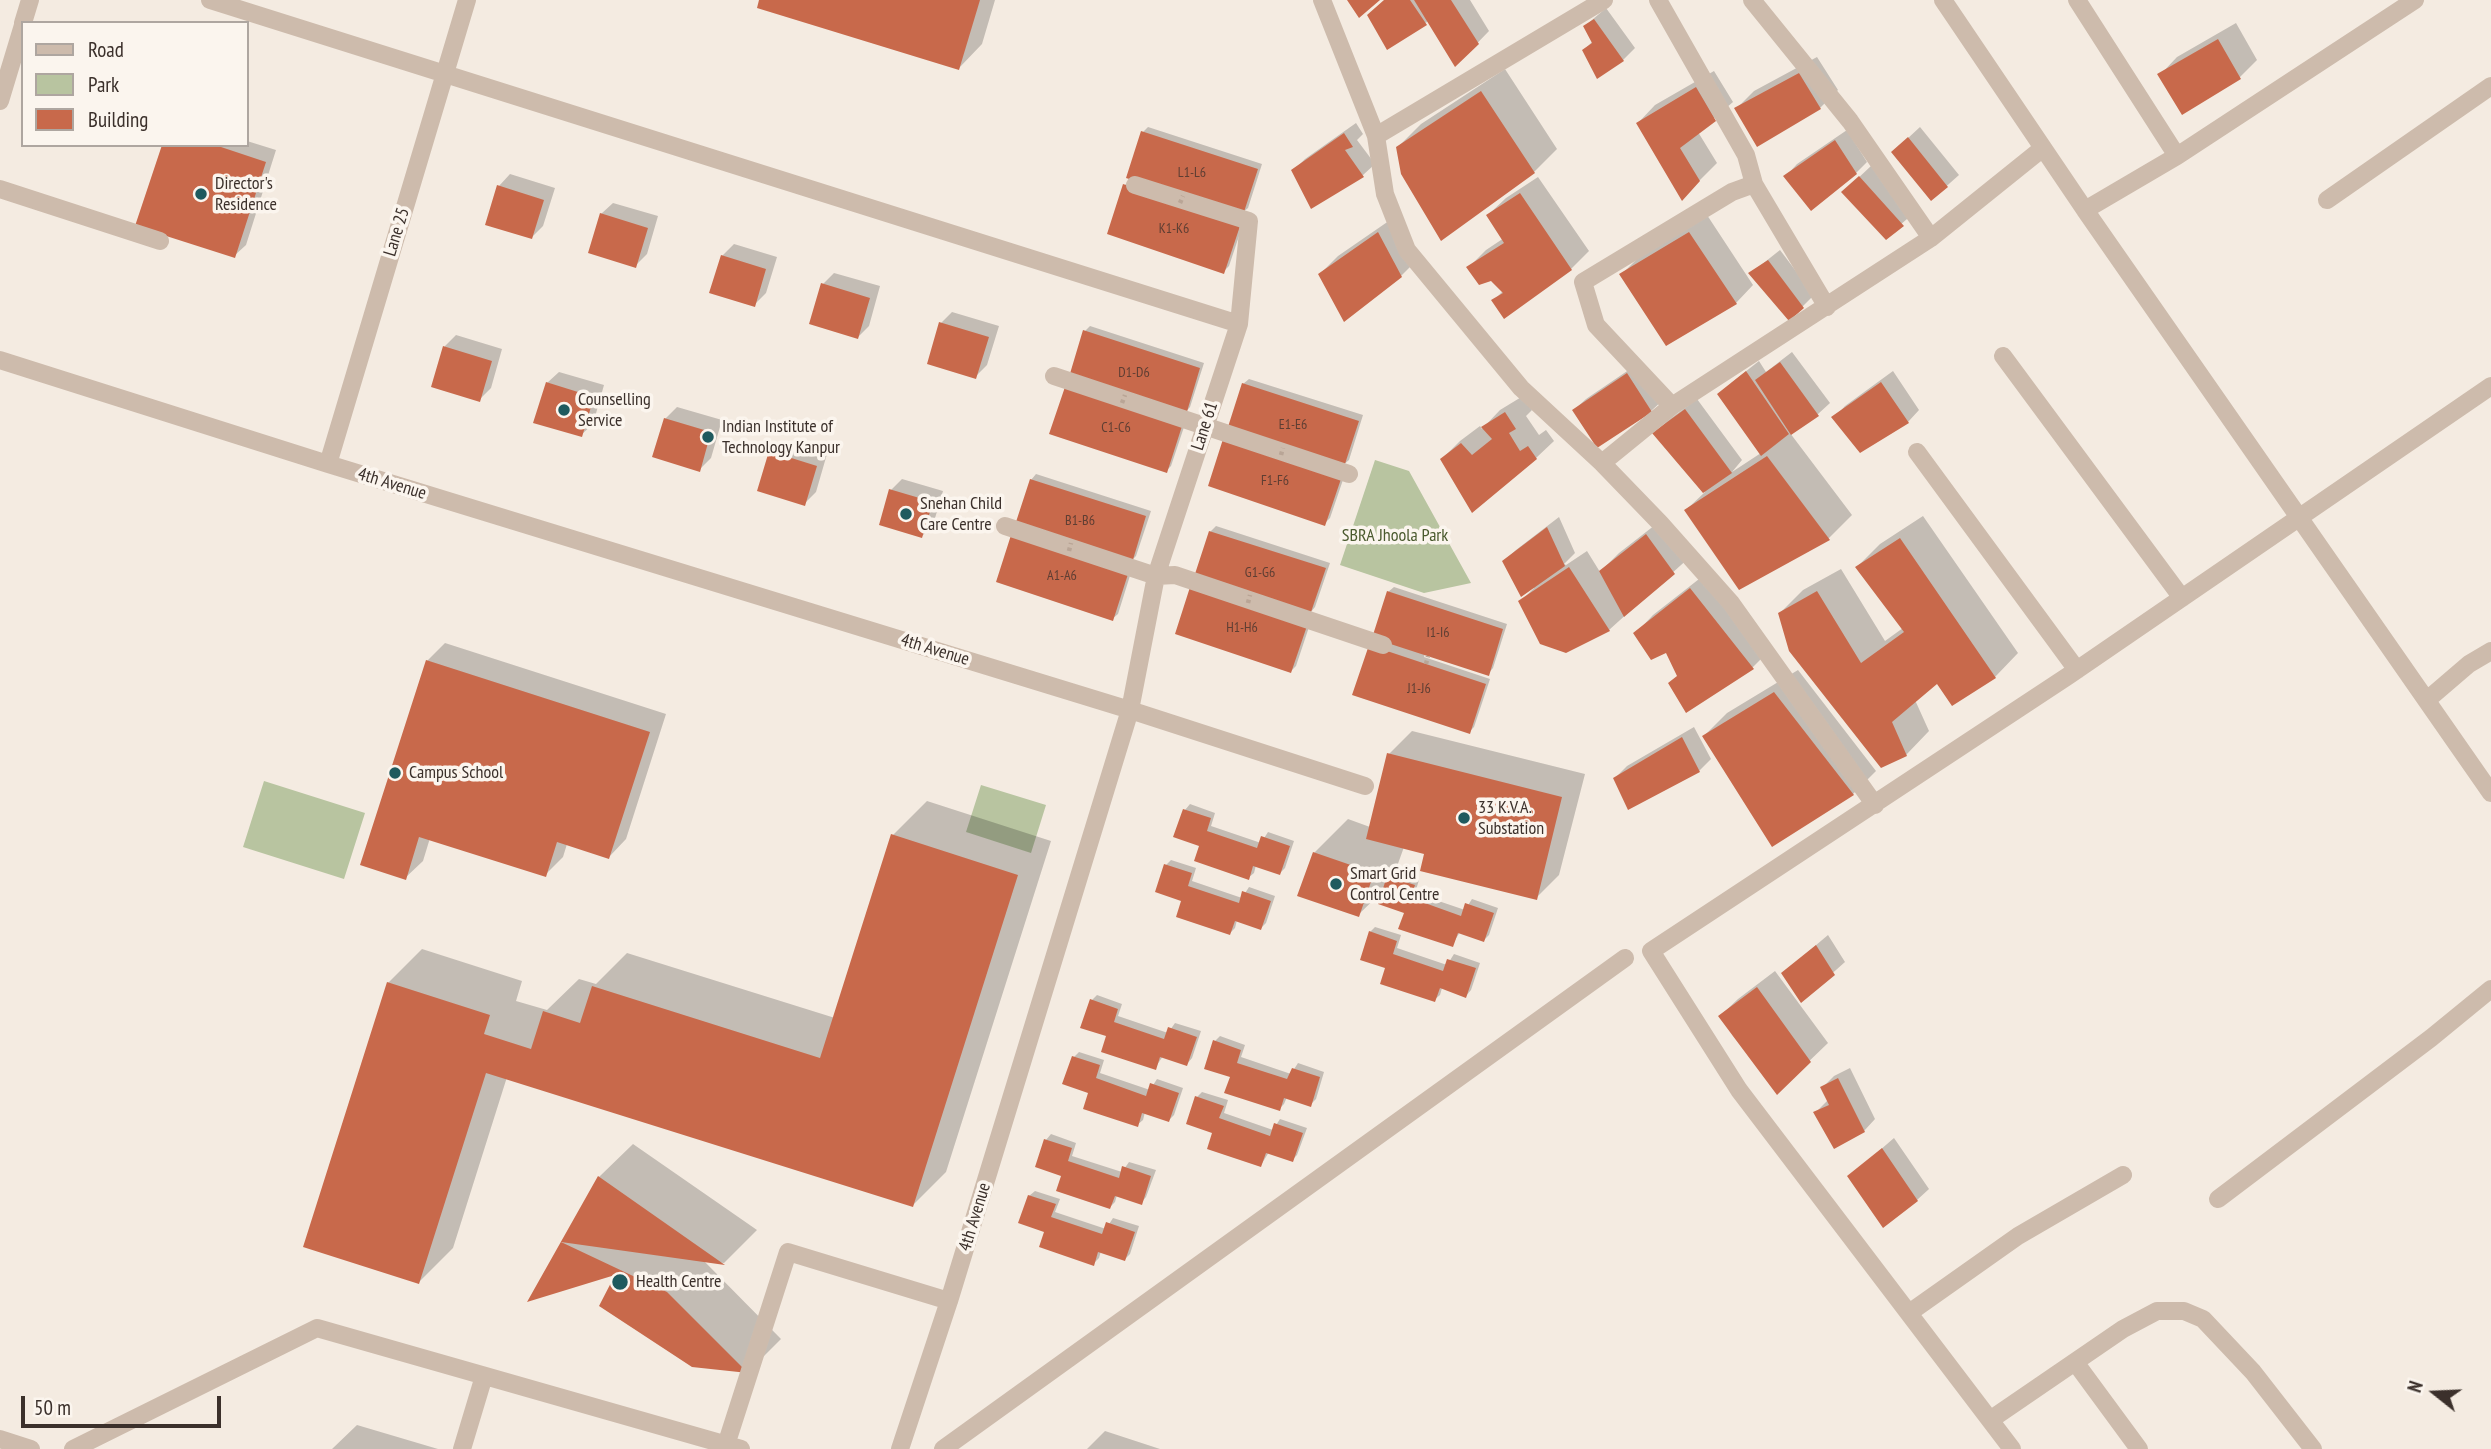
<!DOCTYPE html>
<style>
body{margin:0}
#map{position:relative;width:2491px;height:1449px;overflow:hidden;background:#f4ebe1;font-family:"PT Sans Narrow",sans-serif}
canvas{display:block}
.legend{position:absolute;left:21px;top:21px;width:228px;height:126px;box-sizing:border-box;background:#fbf5ee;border:2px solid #aea6a0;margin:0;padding:9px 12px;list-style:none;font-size:21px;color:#3b302b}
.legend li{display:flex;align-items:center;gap:14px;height:35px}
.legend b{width:35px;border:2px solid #aea6a0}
.north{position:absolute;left:2400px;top:1358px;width:70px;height:70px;-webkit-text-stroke:5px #fbf5ee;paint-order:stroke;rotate:288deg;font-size:19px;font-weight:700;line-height:28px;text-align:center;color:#3b302b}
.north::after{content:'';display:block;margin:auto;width:24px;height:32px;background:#3b302b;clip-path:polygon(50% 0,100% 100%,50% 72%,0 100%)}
.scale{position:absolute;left:21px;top:1396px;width:200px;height:32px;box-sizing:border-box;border:4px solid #3b302b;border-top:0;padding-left:9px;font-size:21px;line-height:24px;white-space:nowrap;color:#3b302b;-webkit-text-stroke:5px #fbf5ee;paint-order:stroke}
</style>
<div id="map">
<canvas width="2491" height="1449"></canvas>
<ul class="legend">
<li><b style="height:9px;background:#cdbbac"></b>Road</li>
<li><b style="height:19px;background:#b8c4a0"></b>Park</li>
<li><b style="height:19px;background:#c8694b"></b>Building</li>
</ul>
<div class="north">N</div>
<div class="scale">50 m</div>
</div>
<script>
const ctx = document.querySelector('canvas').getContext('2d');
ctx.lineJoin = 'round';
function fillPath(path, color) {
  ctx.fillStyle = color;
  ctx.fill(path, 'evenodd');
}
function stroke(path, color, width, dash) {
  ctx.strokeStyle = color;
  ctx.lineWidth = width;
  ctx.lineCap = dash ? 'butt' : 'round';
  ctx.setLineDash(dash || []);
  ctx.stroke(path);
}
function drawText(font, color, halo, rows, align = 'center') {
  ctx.font = font + ' "PT Sans Narrow",sans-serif';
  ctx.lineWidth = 7;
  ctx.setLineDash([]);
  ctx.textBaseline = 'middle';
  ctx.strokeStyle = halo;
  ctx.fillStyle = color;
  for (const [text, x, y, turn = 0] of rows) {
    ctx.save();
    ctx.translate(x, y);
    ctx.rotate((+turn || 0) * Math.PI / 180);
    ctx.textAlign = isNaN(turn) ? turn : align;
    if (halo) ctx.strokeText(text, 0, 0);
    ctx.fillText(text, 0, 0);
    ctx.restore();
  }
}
fillPath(new Path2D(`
 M 1375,460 L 1409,471 L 1471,583 L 1424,593 L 1340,565 Z
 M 264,781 L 365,813 L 344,879 L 243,847 Z
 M 981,785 L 1046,805 L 1031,853 L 966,832 Z`), '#b8c4a0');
fillPath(new Path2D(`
 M 761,0 L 995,0 L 982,44 L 959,68 Z
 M 1385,0 L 1470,0 L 1489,31 L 1456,65 L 1428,20 L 1426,23 Z
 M 1606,8 L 1635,48 L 1623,60 L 1598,76 L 1584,50 L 1593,41 L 1585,26 Z
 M 2236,23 L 2257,60 L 2240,77 L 2160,75 L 2177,57 Z
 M 1817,57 L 1838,90 L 1820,108 L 1737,108 L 1754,91 Z
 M 1505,69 L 1557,149 L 1534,172 L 1398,147 L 1421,124 Z
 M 1714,71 L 1733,102 L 1698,132 L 1717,163 L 1699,181 L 1638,123 L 1655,105 Z
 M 1356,123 L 1363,134 L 1357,140 L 1375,164 L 1363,175 L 1312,207 L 1293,171 L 1305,159 Z
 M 1148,127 L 1262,164 L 1248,208 L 1242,213 L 1245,218 L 1229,266 L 1223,272 L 1125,185 L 1132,178 L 1143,132 Z
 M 1920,127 L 1959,175 L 1932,199 L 1893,152 Z
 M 1847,130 L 1867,162 L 1856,173 L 1786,176 L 1797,164 Z
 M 247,141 L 276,150 L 246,245 L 234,256 L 163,145 L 247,145 Z
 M 1871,166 L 1914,213 L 1886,237 L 1855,181 Z
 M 510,174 L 555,188 L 543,226 L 532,237 L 499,186 Z
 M 1538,177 L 1589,251 L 1571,269 L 1504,317 L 1494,300 L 1503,291 L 1491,279 L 1468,268 L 1486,250 L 1504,238 L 1488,215 L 1506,198 Z
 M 613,203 L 658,216 L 647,254 L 635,266 L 601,214 Z
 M 1707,215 L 1753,285 L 1736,303 L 1622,274 L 1639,257 Z
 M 1396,216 L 1418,259 L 1401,276 L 1320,274 L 1338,256 Z
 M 734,244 L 777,257 L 766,293 L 754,305 L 722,256 Z
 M 1780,250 L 1814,295 L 1802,307 L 1751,273 Z
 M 834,273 L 880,286 L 869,326 L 858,337 L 823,284 Z
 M 952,312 L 999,326 L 987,365 L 975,377 L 941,323 Z
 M 1090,326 L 1204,363 L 1190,407 L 1185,413 L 1187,418 L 1171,466 L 1166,471 L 1085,331 Z
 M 456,335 L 502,349 L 491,388 L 479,400 L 433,386 L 445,346 Z
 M 1792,352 L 1830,403 L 1818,414 L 1790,433 L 1852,515 L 1829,538 L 1740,588 L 1686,510 L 1705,492 L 1655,433 L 1666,422 L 1697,399 L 1742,460 L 1732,472 L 1761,453 L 1731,383 L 1759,361 L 1766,372 Z
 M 1639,363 L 1663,400 L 1651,411 L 1574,410 L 1586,399 Z
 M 1893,371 L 1919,410 L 1908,422 L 1834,418 L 1845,406 Z
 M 559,372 L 604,385 L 593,424 L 581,435 L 547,383 Z
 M 1249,379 L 1363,415 L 1349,460 L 1343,465 L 1346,471 L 1330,518 L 1324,524 L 1243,384 Z
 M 1523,396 L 1532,410 L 1526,416 L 1539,435 L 1546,430 L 1554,441 L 1536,458 L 1442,459 L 1460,441 L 1480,426 L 1482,429 L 1500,410 Z
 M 677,407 L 722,420 L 711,458 L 699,470 L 665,419 Z
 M 782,441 L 827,454 L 816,492 L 804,504 L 770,452 Z
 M 1036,474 L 1151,511 L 1136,556 L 1131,561 L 1133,566 L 1118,614 L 1112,619 L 1031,480 Z
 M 902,479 L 943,491 L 933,525 L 922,536 L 891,490 Z
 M 1923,516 L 2018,653 L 1995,677 L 1953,704 L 1937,681 L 1915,700 L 1929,731 L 1906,755 L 1780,613 L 1803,590 L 1841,569 L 1885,641 L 1903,628 L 1857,567 L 1880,544 Z
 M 1559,517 L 1575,553 L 1564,564 L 1566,565 L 1587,551 L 1600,572 L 1619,553 L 1664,518 L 1691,556 L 1609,630 L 1521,601 L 1534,588 L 1504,561 L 1516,550 Z
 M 1216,526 L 1330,563 L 1315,607 L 1310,613 L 1312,618 L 1296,666 L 1291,671 L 1210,532 Z
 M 1708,572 L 1770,650 L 1753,667 L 1686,710 L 1678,675 L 1666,651 L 1636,633 L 1653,615 Z
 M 1394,587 L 1507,624 L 1493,668 L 1488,674 L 1425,653 L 1424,657 L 1490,679 L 1474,727 L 1469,732 L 1355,694 L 1388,592 Z
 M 445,643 L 666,714 L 626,839 L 609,857 L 567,844 L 563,857 L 545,875 L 430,838 L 423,861 L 405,878 L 427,661 Z
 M 1798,670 L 1876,771 L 1853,794 L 1773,844 L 1704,736 L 1727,713 Z
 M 1694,727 L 1711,759 L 1699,771 L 1615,778 L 1627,766 Z
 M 1412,731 L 1585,774 L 1559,875 L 1536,898 L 1426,852 L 1404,847 L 1395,872 L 1419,880 L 1415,893 L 1465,910 L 1472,899 L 1498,908 L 1489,935 L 1484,940 L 1460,932 L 1452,945 L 1406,912 L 1385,889 L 1358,915 L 1314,853 L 1348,819 L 1370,827 L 1389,754 Z
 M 927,801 L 1051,841 L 946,1172 L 913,1205 L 507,1077 L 453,1248 L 419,1282 L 388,983 L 422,949 L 522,981 L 516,1001 L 547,1010 L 579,979 L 596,984 L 627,953 L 835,1018 L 893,835 Z
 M 1190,804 L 1215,813 L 1211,826 L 1261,843 L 1268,832 L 1294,841 L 1285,868 L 1280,873 L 1256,865 L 1254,873 L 1248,878 L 1185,810 Z
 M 1171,860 L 1196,868 L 1192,881 L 1242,898 L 1249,887 L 1275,896 L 1266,923 L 1261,928 L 1237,920 L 1235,928 L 1230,933 L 1183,900 L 1166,865 Z
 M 1375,927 L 1401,935 L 1397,948 L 1447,965 L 1454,954 L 1480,963 L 1471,990 L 1466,996 L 1442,988 L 1440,995 L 1434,1000 L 1388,967 L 1370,932 Z
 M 1828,935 L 1845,962 L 1801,1001 L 1783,973 Z
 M 1775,971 L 1828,1043 L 1777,1092 L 1720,1016 L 1738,999 Z
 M 1097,995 L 1122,1004 L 1118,1016 L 1168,1033 L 1175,1023 L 1201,1031 L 1192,1058 L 1187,1064 L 1163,1056 L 1155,1068 L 1109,1035 L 1092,1000 Z
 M 1220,1036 L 1245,1045 L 1241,1057 L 1291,1074 L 1298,1063 L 1324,1072 L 1316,1099 L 1310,1105 L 1287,1097 L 1284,1104 L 1279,1109 L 1232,1076 L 1215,1041 Z
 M 1079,1052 L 1104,1060 L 1100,1073 L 1150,1090 L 1157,1079 L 1183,1088 L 1174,1115 L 1169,1120 L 1145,1112 L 1143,1120 L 1137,1125 L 1091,1092 L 1074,1057 Z
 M 1850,1068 L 1875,1119 L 1864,1131 L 1816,1112 L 1828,1100 L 1822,1088 L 1834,1076 Z
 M 1202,1092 L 1228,1100 L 1224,1113 L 1273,1130 L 1280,1119 L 1307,1128 L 1297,1155 L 1292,1160 L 1269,1152 L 1261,1165 L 1214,1132 L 1197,1097 Z
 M 1051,1134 L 1076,1143 L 1072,1156 L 1122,1172 L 1129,1162 L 1156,1170 L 1146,1197 L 1141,1203 L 1117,1195 L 1115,1202 L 1110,1207 L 1063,1175 L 1037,1166 L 1046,1140 Z
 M 1894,1138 L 1929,1189 L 1917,1200 L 1850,1176 Z
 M 633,1144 L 757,1230 L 724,1263 L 703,1260 L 781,1339 L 748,1372 L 618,1272 L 531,1299 L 599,1177 Z
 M 1035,1191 L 1060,1199 L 1055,1212 L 1106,1229 L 1113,1218 L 1139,1226 L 1130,1254 L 1125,1259 L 1101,1251 L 1099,1258 L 1093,1264 L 1046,1231 L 1029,1196 Z
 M 357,1425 L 438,1449 L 332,1449 Z
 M 1105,1431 L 1160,1449 L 1087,1449 Z`), '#0003');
fillPath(new Path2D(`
 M 759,0 L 980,0 L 959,70 L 757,8 Z
 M 1347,0 L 1380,0 L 1359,18 Z
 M 1384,0 L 1410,0 L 1427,25 L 1387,50 L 1367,15 Z
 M 1414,0 L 1451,0 L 1479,44 L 1455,67 Z
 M 1594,19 L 1624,61 L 1597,79 L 1582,50 L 1592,43 L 1583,26 Z
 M 2218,39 L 2241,79 L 2182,115 L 2157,74 Z
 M 1799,73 L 1821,109 L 1757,147 L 1734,108 Z
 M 1696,87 L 1716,121 L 1680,148 L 1700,181 L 1682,201 L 1636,123 Z
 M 1481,91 L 1535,173 L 1441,241 L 1401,174 L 1396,147 Z
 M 1141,131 L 1258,169 L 1243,215 L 1126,178 Z
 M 1344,133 L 1353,147 L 1345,150 L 1364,177 L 1311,209 L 1291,170 Z
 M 1908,137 L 1948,187 L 1931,201 L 1891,152 Z
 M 1835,140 L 1857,174 L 1811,211 L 1783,176 Z
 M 162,145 L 215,145 L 266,162 L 235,258 L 135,226 Z
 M 1859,176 L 1904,226 L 1886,240 L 1841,192 Z
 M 1123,184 L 1241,223 L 1224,274 L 1107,234 Z
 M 497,185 L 544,200 L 532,239 L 485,225 Z
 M 1520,193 L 1572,270 L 1504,319 L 1491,300 L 1503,293 L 1491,281 L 1479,285 L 1466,267 L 1504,243 L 1486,215 Z
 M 600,213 L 648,228 L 636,268 L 588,253 Z
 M 1378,232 L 1402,277 L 1344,322 L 1318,274 Z
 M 1689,232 L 1737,304 L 1666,346 L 1619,274 Z
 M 721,255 L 766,269 L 755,307 L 709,293 Z
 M 1768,260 L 1804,308 L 1789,321 L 1748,273 Z
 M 821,283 L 870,298 L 858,339 L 809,324 Z
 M 939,322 L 989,337 L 976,379 L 927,364 Z
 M 1083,330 L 1200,368 L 1186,415 L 1069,377 Z
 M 443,346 L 492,361 L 480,402 L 431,387 Z
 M 1780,362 L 1819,416 L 1791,435 L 1755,380 Z
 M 1746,371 L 1789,434 L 1761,456 L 1717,394 Z
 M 1627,373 L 1652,412 L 1597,448 L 1572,410 Z
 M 546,382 L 594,397 L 582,437 L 533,423 Z
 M 1881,382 L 1909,423 L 1860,453 L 1831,417 Z
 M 1242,383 L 1359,421 L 1344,467 L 1227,430 Z
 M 1066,384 L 1183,423 L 1167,473 L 1049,434 Z
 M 1685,409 L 1732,473 L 1703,493 L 1652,433 Z
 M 1505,412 L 1516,429 L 1509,433 L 1520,451 L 1528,446 L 1537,459 L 1472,513 L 1440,459 L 1461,443 L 1472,455 L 1492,439 L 1481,427 Z
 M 664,418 L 711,432 L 700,472 L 652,457 Z
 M 1224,436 L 1342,476 L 1325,526 L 1208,486 Z
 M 769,451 L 817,466 L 805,506 L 757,491 Z
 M 1767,456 L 1830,540 L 1739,590 L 1684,510 Z
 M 1030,479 L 1146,516 L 1132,563 L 1015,525 Z
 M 889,489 L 933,502 L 922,538 L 879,525 Z
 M 1547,527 L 1565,566 L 1521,597 L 1502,561 Z
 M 1209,531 L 1326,568 L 1310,615 L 1194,577 Z
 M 1012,532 L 1129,571 L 1113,621 L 996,582 Z
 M 1646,534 L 1675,574 L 1624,617 L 1599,571 Z
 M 1900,538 L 1996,678 L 1952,706 L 1937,684 L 1892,722 L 1907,756 L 1881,768 L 1789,651 L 1778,613 L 1817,591 L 1861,663 L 1904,632 L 1855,567 Z
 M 1569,567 L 1610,631 L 1566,653 L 1540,644 L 1518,601 Z
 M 1191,584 L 1308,623 L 1291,673 L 1175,634 Z
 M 1690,588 L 1754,669 L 1686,713 L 1668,683 L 1677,676 L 1666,653 L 1651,660 L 1633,633 Z
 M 1387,591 L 1503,629 L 1489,676 L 1372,638 Z
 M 1369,645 L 1486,684 L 1470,734 L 1352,695 Z
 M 426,660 L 650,732 L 609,859 L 557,842 L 546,877 L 419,837 L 406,880 L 360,865 Z
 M 1774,692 L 1854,795 L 1772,847 L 1702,736 Z
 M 1682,737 L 1700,772 L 1628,810 L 1613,778 Z
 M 1387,753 L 1562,797 L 1537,900 L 1420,871 L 1424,854 L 1366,839 Z
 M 1183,809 L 1211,818 L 1207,831 L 1257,848 L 1261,836 L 1290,846 L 1280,875 L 1253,866 L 1249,880 L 1194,861 L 1199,846 L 1173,837 Z
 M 891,834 L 1018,875 L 913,1207 L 486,1073 L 419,1284 L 303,1247 L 387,982 L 490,1015 L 484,1034 L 531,1049 L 543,1011 L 580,1023 L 592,986 L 820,1058 Z
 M 1313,852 L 1374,873 L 1359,917 L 1297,896 Z
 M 1164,864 L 1192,873 L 1188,886 L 1239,903 L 1242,891 L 1271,901 L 1261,930 L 1235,921 L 1230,935 L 1176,917 L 1181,901 L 1155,892 Z
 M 1387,876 L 1415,885 L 1411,898 L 1461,916 L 1465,903 L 1494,913 L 1484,942 L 1458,933 L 1453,947 L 1398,929 L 1404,913 L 1378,904 Z
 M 1369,931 L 1397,941 L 1393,954 L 1443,971 L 1447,959 L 1476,968 L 1466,998 L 1440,988 L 1435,1002 L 1380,984 L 1385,968 L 1360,960 Z
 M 1816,945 L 1835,975 L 1801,1003 L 1781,973 Z
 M 1757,987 L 1811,1062 L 1777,1095 L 1718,1016 Z
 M 1090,999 L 1118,1009 L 1114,1022 L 1164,1039 L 1168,1027 L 1197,1037 L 1187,1066 L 1160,1057 L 1156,1070 L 1101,1052 L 1106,1036 L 1080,1028 Z
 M 1213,1040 L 1241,1050 L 1237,1063 L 1287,1079 L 1292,1068 L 1320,1077 L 1311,1107 L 1284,1098 L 1280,1111 L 1224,1093 L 1230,1077 L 1204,1069 Z
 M 1072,1056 L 1100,1065 L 1096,1078 L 1146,1096 L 1150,1083 L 1179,1093 L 1169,1122 L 1142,1113 L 1138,1127 L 1083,1109 L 1088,1093 L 1062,1084 Z
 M 1838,1078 L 1865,1132 L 1834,1149 L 1813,1112 L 1829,1105 L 1820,1087 Z
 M 1195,1096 L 1224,1106 L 1219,1118 L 1270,1136 L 1274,1123 L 1303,1133 L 1293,1162 L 1266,1153 L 1261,1167 L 1207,1149 L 1212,1133 L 1186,1124 Z
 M 1044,1139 L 1072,1148 L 1068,1161 L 1119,1178 L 1122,1166 L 1151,1176 L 1142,1205 L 1115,1196 L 1110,1209 L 1056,1191 L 1061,1176 L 1035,1167 Z
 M 1882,1148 L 1918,1201 L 1883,1228 L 1847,1176 Z
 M 598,1176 L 725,1265 L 561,1242 L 667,1292 L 748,1373 L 692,1367 L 599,1306 L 615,1275 L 527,1302 Z
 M 1028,1195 L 1056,1204 L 1051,1217 L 1102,1234 L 1106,1222 L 1135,1232 L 1125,1261 L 1098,1252 L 1094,1266 L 1039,1247 L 1044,1232 L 1018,1223 Z`), '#c8694b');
stroke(new Path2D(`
 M 1426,664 L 1428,656`), '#b9a596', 4.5, [3.5, 3.5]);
stroke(new Path2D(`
 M 210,0 L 1239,324 L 1156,576 L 1130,710 L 1365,786
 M 1322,0 L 1376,136 L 1385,194 L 1407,250 L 1521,388 L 1602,463 L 1660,523 L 1731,603 L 1875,805
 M 1658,0 L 1746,155 L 1754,184 L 1732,192 L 1583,282 L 1596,325 L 1672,406
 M 1752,0 L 1850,121 L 1931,238
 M 1943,0 L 2085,210 L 2177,156 L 2415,0
 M 2077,0 L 2177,156
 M 23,23 L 30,0
 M 0,101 L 23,25
 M 1376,136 L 1604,0
 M 1754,184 L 1827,307
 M 1135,185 L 1249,221 L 1239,324
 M 0,189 L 160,241
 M 2327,200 L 2491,86
 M 2085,210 L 2491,793
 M 2003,356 L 2182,598
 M 0,360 L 328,464 L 1130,710 L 949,1301 L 900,1449
 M 1054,376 L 1349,474
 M 1917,452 L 2077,670
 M 1602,463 L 1672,406 L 1931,238 L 2043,148
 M 328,464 L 467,0
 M 1005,526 L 1156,576 L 1175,575 L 1383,645
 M 2427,700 L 2469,664 L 2491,651
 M 2218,1199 L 2431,1038 L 2491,989
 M 1909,1313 L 2018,1236 L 2123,1175
 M 2075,1362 L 2139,1449
 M 1990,1420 L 2123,1329 L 2157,1311 L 2184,1311 L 2203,1319 L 2253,1372 L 2313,1449
 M 0,1439 L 31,1449
 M 726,1445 L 788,1252 L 949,1301
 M 73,1449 L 317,1328 L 741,1449
 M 462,1449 L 484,1376
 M 943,1449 L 1625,958
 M 2012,1449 L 1739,1090 L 1651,951 L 2068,676 L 2491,386`), '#cdbbac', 18);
stroke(new Path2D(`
 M 1180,203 L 1183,196
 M 1122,403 L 1125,395
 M 1281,455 L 1283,448
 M 1069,551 L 1071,543
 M 1248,603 L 1250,595`), '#b9a596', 4.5, [3.5, 3.5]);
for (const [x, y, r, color] of [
 [201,194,7,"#1f5a5e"],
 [564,410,7,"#1f5a5e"],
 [708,437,7,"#1f5a5e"],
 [906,514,7,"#1f5a5e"],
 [395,773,7,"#1f5a5e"],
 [1464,818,7,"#1f5a5e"],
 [1336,884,7,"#1f5a5e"],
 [620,1282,9,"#1f5a5e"]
]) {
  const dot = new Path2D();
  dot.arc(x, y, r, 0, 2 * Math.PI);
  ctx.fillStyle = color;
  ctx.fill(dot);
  stroke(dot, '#fbf5ee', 2.5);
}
drawText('14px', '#5e3e33', null, [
 ["L1-L6",1192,173],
 ["K1-K6",1174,229],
 ["D1-D6",1134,373],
 ["E1-E6",1293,425],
 ["C1-C6",1116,428],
 ["F1-F6",1275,481],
 ["B1-B6",1080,521],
 ["G1-G6",1260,573],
 ["A1-A6",1062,576],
 ["H1-H6",1242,628],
 ["I1-I6",1438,633],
 ["J1-J6",1419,689]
]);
drawText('18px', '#3b302b', '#fbf5ee', [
 ["Director's",215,184],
 ["Residence",215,205],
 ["Counselling",578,400],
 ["Service",578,421],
 ["Indian Institute of",722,427],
 ["Technology Kanpur",722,448],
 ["Snehan Child",920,504],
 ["Care Centre",920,525],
 ["Campus School",409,773],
 ["33 K.V.A.",1478,808],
 ["Substation",1478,829],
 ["Smart Grid",1350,874],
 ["Control Centre",1350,895],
 ["Health Centre",636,1282]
], 'left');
drawText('18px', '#3b302b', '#fbf5ee', [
 ["Lane 25",397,232,-73],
 ["Lane 61",1205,426,-72],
 ["4th Avenue",392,484,17],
 ["4th Avenue",935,650,17],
 ["4th Avenue",975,1217,-73]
]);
drawText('18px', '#4a5a2e', '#fbf5ee', [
 ["SBRA Jhoola Park",1395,536]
]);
</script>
